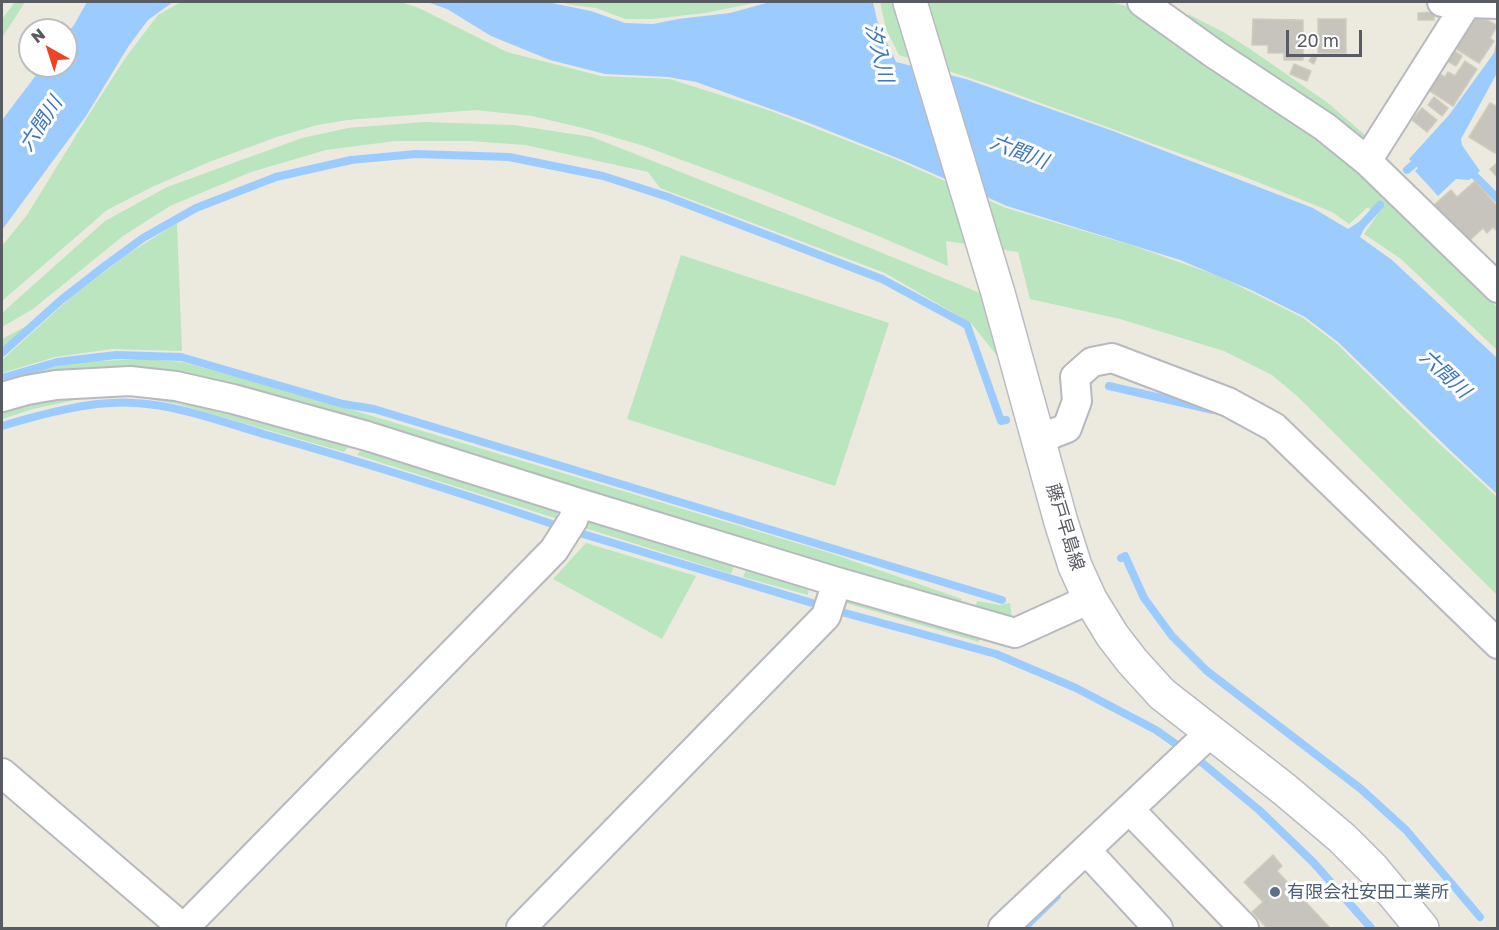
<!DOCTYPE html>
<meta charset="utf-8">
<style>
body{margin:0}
#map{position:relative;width:1499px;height:930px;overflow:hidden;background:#eceadf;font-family:"Golos Text",sans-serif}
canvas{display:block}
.frame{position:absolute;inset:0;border:3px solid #585b61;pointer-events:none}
.north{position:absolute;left:18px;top:18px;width:60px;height:60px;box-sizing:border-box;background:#fff;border:2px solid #bcbdc0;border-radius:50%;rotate:321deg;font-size:16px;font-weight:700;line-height:24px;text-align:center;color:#585b61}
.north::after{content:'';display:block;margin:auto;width:21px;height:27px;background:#ec4425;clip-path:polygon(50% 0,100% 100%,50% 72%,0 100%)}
.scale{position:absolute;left:1286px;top:30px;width:76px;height:27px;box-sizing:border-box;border:3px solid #585b61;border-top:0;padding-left:8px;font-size:18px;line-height:21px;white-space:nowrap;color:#585b61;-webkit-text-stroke:4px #fff;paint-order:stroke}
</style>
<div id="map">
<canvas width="1499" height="930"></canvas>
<div class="frame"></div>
<div class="north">N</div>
<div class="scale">20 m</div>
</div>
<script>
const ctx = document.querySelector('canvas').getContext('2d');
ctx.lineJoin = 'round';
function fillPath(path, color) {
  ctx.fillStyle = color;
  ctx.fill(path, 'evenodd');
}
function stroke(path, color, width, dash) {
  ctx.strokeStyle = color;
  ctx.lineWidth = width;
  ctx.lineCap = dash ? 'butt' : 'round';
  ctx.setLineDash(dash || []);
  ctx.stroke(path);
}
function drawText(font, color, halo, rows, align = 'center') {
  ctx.font = font + ' "Golos Text","Noto Sans JP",sans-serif';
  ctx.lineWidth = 6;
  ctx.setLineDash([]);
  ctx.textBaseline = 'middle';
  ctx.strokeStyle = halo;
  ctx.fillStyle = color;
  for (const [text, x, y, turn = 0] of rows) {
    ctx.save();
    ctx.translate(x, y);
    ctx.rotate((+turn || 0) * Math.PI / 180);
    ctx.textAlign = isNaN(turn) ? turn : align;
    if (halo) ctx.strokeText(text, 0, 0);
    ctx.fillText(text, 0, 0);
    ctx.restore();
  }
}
fillPath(new Path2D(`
 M 15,2 L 25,2 L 2,38 L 2,19 Z
 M 181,2 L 401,2 L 419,8 L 507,52 L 601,76 L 670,79 L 771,111 L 897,160 L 1006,208 L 1131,245 L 1221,277 L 1303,318 L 1336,343 L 1430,435 L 1497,497 L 1497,595 L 1297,396 L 1272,375 L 1224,351 L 1120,319 L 1030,299 L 1018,252 L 946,241 L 948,266 L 876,235 L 763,190 L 644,146 L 587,129 L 532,116 L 476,110 L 348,120 L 317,125 L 277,137 L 209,162 L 152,187 L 107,210 L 2,301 L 2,246 L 27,215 L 88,116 L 126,57 L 158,15 Z
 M 561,2 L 759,2 L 705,13 L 652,19 L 625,19 L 596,8 L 571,5 Z
 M 880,2 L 1111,2 L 1136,9 L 1175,44 L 1283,111 L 1336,148 L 1430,244 L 1497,307 L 1497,350 L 1401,259 L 1364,234 L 1377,215 L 1368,207 L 1349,224 L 1332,212 L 1245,177 L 991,85 L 899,55 L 886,29 Z
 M 1188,14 L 1225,33 L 1250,49 L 1328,103 L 1372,141 L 1365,147 L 1264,71 L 1190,20 Z
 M 424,122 L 514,125 L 592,137 L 797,218 L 980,293 L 998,357 L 971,323 L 885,273 L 660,188 L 648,172 L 525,145 L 470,141 L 395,141 L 326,150 L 251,172 L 170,206 L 123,236 L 33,309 L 2,327 L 2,313 L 105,221 L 167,187 L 302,138 L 348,128 Z
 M 177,223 L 182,351 L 112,349 L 55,357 L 2,373 L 2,360 L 70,298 L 128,254 Z
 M 681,255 L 889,323 L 835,486 L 627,419 Z
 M 32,323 L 2,350 L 2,339 Z
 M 144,359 L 182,362 L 282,389 L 830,553 L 962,599 L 957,607 L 210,381 L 2,389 L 2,381 L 33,372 L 75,362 Z
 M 139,387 L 354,439 L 344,452 L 177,404 L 131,396 L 79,399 L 33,409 L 2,419 L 2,405 Z
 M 363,448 L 557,508 L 558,519 L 357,455 Z
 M 590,520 L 736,561 L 731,574 L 585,528 Z
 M 586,543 L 696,576 L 662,639 L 553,579 Z
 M 747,568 L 809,586 L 808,595 L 743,577 Z
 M 841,595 L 981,634 L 979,642 L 839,601 Z
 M 977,601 L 1000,605 L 1010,603 L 1012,619 L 975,609 Z`), '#bae5be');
fillPath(new Path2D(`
 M 87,2 L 173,2 L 148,20 L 128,47 L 86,116 L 2,230 L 3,132 L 2,120 L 43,66 L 66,66 L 66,35 L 74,25 Z
 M 427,2 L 547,2 L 591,11 L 625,23 L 653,24 L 678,19 L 730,13 L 770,2 L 873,2 L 877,20 L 896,62 L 966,79 L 1113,131 L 1313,208 L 1348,229 L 1365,218 L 1368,221 L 1360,237 L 1392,260 L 1497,358 L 1497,494 L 1453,453 L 1338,342 L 1305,317 L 1251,290 L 1180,260 L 1007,206 L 902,160 L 804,121 L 696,82 L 668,77 L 605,74 L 550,60 L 491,36 L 447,9 Z
 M 1497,39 L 1497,73 L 1461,139 L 1462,145 L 1480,171 L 1469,180 L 1456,179 L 1438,196 L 1415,171 L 1418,168 L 1409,159 L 1449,115 L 1494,53 Z`), '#9cccff');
stroke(new Path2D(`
 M 1468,169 L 1498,199
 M 1407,170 L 1422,157
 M 1361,226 L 1380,205
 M 2,353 L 61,300 L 106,265 L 143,238 L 196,208 L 276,177 L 351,160 L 416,154 L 509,157 L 603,176 L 668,197 L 882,279 L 967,325 L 1001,421 L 1006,420
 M 2,378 L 57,362 L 116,355 L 181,357 L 343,404 L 374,409 L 1002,600
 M 1109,386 L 1213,410
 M 2,426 C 42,414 93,400 135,403 C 178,405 226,423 267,435 C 366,463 464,494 561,527
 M 573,531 L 822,606
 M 1121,558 L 1125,556 L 1144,598 L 1172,636 L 1207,671 L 1361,789 L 1406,830 L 1480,917
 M 834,610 L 996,654 L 1076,688 L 1156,730 L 1200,761 L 1259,810 L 1313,862 L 1371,928
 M 1024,928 L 1057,896`), '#9cccff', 8);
const building = new Path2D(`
 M 1472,10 L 1497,26 L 1490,38 L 1494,41 L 1479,63 L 1450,45 Z
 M 1434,12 L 1434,20 L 1418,20 L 1418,13 Z
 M 1253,19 L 1303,20 L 1303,60 L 1284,60 L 1284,53 L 1268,53 L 1268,45 L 1252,45 Z
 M 1318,19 L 1346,19 L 1346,53 L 1318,53 Z
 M 1448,47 L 1462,56 L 1456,66 L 1442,58 Z
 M 1313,54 L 1317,56 L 1314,64 L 1309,61 Z
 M 1465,61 L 1477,69 L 1453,106 L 1427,89 L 1438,73 L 1445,77 L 1448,72 L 1455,76 Z
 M 1294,64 L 1311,71 L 1307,81 L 1290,74 Z
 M 1434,97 L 1448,108 L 1442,116 L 1428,105 Z
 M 1490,103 L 1498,107 L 1498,149 L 1495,153 L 1469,137 Z
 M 1422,108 L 1437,120 L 1427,132 L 1412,120 Z
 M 1498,162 L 1498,178 L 1490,169 Z
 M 1475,181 L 1498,207 L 1498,232 L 1493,227 L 1487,233 L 1483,228 L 1467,243 L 1434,205 L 1451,190 L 1457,197 Z
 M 1273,855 L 1282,866 L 1277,871 L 1330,928 L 1267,928 L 1252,912 L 1263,902 L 1244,882 Z`);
fillPath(building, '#c6c4bc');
stroke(building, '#d0ccbd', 1.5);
const minor = new Path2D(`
 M 1142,2 L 1216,55 L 1325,127 L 1367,161 L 1498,288
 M 1442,2 L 1498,4
 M 1367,161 L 1467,3
 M 2,397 L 27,390 L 56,385 L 130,381 L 176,386 L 233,399 L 367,436 L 579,503 L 837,582 L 1015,633 L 1090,599
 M 1039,439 L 1067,428 L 1077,401 L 1075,377 L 1092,362 L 1112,358 L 1228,402 L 1274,427 L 1498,644
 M 2,773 L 183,928
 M 1129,809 L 1244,928
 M 1086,850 L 1158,928
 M 184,928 L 554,550 L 573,520 L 579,503
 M 521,928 L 826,616 L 837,582
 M 1003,928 L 1211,732`);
const secondary = new Path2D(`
 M 910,2 L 998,293 L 1061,522 L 1075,566 L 1090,599 L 1112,635 L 1132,661 L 1162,694 L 1284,789 L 1342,838 L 1373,869 L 1422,928`);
stroke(minor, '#b7b9bf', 32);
stroke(secondary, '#b8bbc2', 36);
stroke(minor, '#fff', 28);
stroke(secondary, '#fff', 33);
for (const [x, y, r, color] of [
 [1275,892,6,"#5c6f8a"]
]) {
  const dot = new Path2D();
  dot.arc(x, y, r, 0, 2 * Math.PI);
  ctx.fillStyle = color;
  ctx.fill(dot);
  stroke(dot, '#fff', 2);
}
drawText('18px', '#585b61', '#fff', [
 ["藤戸早島線",1065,527,73]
]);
drawText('18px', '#4e5e75', '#fff', [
 ["有限会社安田工業所",1287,892]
], 'left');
drawText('italic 20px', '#3d74c4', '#fff', [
 ["汐入川",879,53,76],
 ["六間川",41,124,-57],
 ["六間川",1019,152,21],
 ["六間川",1445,374,43]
]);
</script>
